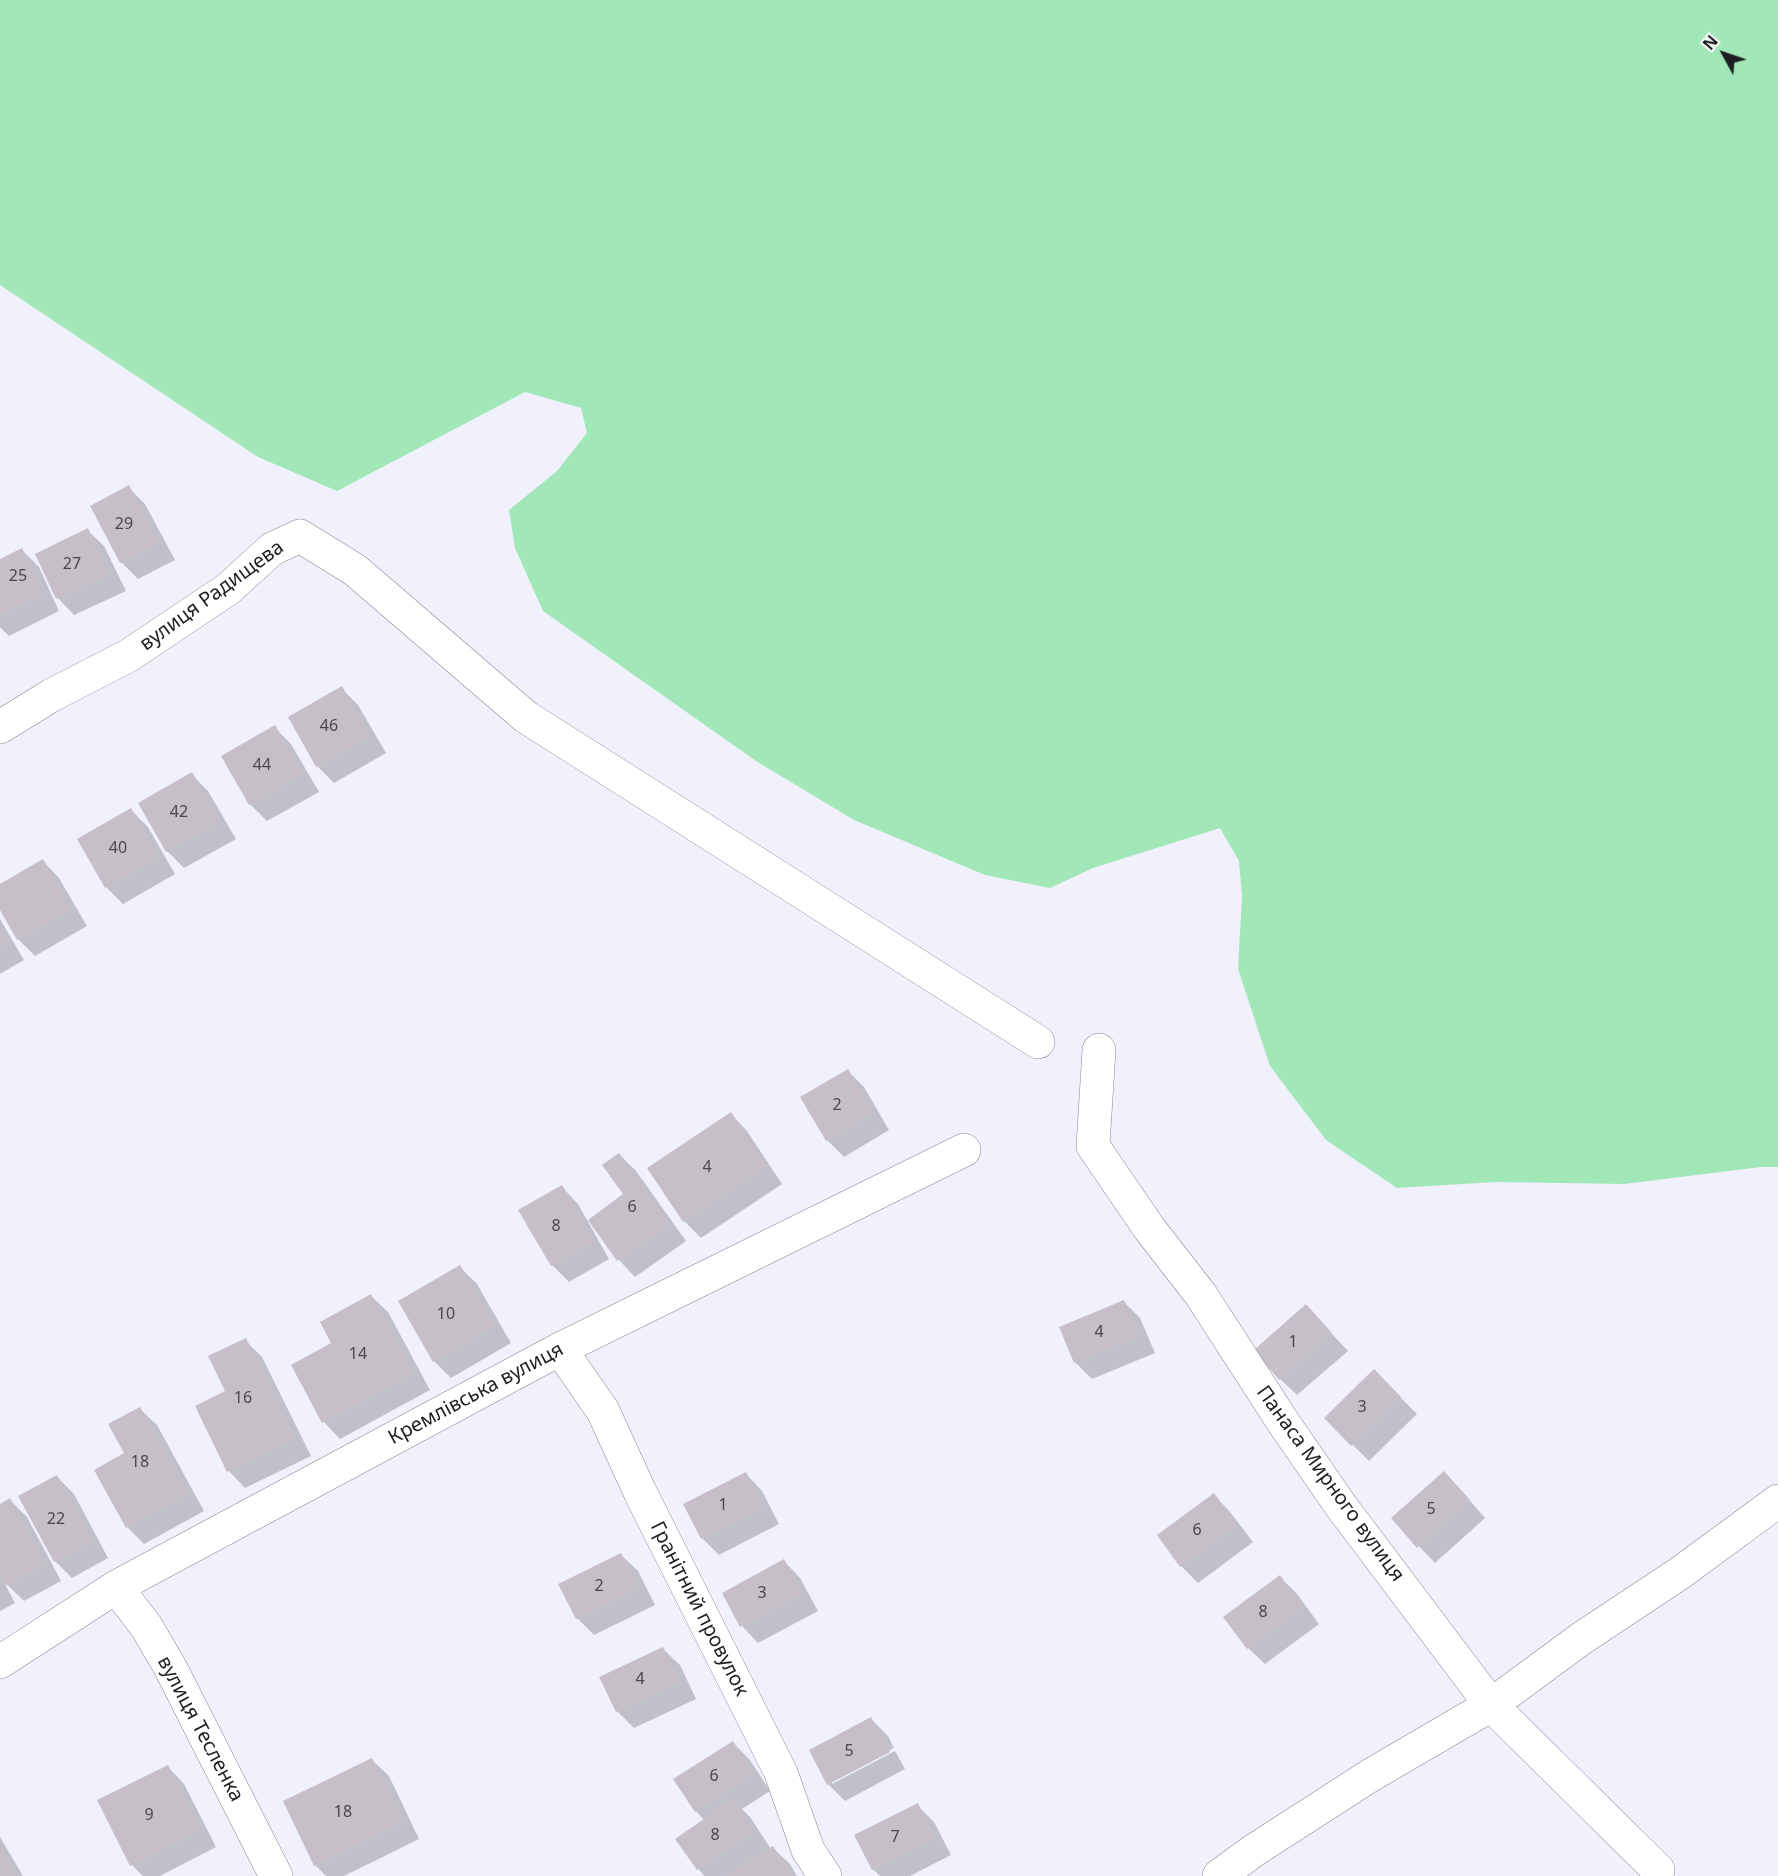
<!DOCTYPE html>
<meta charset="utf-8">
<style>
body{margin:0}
#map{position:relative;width:1778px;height:1876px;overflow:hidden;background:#f0f1fc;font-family:"Noto Sans",sans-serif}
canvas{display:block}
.north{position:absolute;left:1694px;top:24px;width:60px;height:60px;-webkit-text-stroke:4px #fff;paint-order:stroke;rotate:310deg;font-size:16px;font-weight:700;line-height:24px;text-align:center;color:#1e1f23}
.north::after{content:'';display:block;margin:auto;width:21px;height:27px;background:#1e1f23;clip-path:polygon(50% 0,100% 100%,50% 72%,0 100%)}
</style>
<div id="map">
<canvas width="1778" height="1876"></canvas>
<div class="north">N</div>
</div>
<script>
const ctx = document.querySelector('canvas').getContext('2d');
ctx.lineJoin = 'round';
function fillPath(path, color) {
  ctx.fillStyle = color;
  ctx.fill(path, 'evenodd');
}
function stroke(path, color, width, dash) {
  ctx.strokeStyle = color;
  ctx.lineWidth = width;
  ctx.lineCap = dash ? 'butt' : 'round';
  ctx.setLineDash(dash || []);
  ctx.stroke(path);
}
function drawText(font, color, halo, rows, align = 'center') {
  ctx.font = font + ' "Noto Sans",sans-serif';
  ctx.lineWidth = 4.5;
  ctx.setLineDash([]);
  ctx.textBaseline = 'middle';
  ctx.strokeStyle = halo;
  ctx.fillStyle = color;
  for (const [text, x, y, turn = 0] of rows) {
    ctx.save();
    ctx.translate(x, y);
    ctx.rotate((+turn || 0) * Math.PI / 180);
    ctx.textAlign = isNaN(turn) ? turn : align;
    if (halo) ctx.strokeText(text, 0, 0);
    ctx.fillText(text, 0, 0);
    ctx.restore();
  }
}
fillPath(new Path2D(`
 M 0,0 L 1778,0 L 1778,1167 L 1761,1167 L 1624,1184 L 1496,1182 L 1397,1188 L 1326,1140 L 1270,1066 L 1238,969 L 1242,896 L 1239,861 L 1220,828 L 1093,868 L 1050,888 L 985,875 L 854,820 L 756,761 L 543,611 L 515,548 L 509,510 L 557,471 L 587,433 L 581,408 L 525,392 L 337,491 L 258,457 L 0,285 Z`), '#a1e7b8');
fillPath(new Path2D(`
 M 128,487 L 145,504 L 175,560 L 138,579 L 121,562 Z
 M 87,530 L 104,546 L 126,591 L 74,615 L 58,598 L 37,554 Z
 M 22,550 L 39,567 L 59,611 L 9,636 L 0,627 L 0,560 Z
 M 341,688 L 358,705 L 386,753 L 334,783 L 317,766 Z
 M 274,727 L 291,744 L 319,792 L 267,821 L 250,804 L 223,756 Z
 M 191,774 L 208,791 L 236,839 L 184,868 L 167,851 L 140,803 Z
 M 131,810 L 148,827 L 175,874 L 123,904 L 106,887 Z
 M 43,861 L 59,878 L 87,926 L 35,956 L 18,939 L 0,907 L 0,886 Z
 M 0,919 L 24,960 L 0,974 Z
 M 848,1071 L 864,1087 L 889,1130 L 844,1157 L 827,1140 Z
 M 731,1114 L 747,1131 L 782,1184 L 701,1238 L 684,1221 Z
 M 619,1154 L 636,1171 L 686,1241 L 635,1277 L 619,1260 L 590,1220 L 626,1194 Z
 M 562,1187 L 578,1204 L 609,1259 L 569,1282 L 552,1265 Z
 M 460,1267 L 477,1284 L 511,1343 L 451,1378 L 434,1361 L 400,1301 Z
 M 371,1296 L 388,1312 L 430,1390 L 340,1439 L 324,1422 L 333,1344 Z
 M 1123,1301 L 1140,1318 L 1155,1353 L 1092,1379 L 1076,1363 L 1061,1328 Z
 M 1306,1306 L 1348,1351 L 1297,1395 L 1280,1379 Z
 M 245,1340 L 262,1357 L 311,1456 L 245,1488 L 229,1471 L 197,1406 L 227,1391 Z
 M 1374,1371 L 1417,1414 L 1369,1461 L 1326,1418 Z
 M 140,1409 L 157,1425 L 204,1511 L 144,1544 L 127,1527 L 126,1454 Z
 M 746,1474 L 762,1491 L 779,1524 L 719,1555 L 702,1538 Z
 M 57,1477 L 74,1494 L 108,1558 L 72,1578 L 55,1561 Z
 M 1461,1490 L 1485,1518 L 1435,1563 L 1393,1519 Z
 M 1214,1495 L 1230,1512 L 1253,1542 L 1198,1583 L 1181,1566 L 1159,1536 Z
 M 10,1500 L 27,1517 L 61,1581 L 24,1601 L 4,1582 L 15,1603 L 0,1611 L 0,1506 Z
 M 621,1555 L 638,1571 L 655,1605 L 594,1635 L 577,1618 Z
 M 784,1561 L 800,1578 L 818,1611 L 758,1643 L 742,1626 L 724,1594 Z
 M 1280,1577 L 1297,1594 L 1319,1624 L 1265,1664 L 1248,1648 Z
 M 663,1649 L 680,1665 L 696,1699 L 634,1728 L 617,1711 Z
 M 871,1719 L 888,1736 L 894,1748 L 832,1780 L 832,1784 L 895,1751 L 905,1769 L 845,1801 L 828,1784 Z
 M 733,1743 L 750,1760 L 770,1791 L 742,1809 L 750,1817 L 771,1849 L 773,1848 L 790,1864 L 797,1876 L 704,1876 L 677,1839 L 704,1820 L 696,1811 Z
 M 372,1760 L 389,1776 L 419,1839 L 344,1876 L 326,1876 L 315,1865 Z
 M 168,1767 L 184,1784 L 216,1847 L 160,1876 L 143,1876 L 132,1865 Z
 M 917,1805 L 934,1822 L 951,1855 L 910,1876 L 880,1876 L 873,1869 Z
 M 0,1837 L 23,1876 L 0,1876 Z`), '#0003');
fillPath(new Path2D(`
 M 129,485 L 159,543 L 120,563 L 90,506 Z
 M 88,528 L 110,574 L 56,599 L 35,554 Z
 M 22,548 L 44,594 L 0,615 L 0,559 Z
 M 342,686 L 370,736 L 316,767 L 288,717 Z
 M 275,725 L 303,774 L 249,805 L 221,756 Z
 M 192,772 L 220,822 L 166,852 L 138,803 Z
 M 131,808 L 159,857 L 105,888 L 77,839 Z
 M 43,859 L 71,909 L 17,940 L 0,910 L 0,884 Z
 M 0,929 L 8,943 L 0,948 Z
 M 848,1069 L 873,1113 L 826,1141 L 800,1097 Z
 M 731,1112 L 767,1166 L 683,1222 L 647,1168 Z
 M 619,1153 L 670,1224 L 617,1261 L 588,1220 L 623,1194 L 602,1165 Z
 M 562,1185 L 594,1241 L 551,1266 L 518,1210 Z
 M 460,1265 L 495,1326 L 433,1362 L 398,1301 Z
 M 371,1294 L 414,1373 L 322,1423 L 291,1365 L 331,1343 L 320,1322 Z
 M 1124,1300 L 1139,1336 L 1074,1363 L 1059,1327 Z
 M 1306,1304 L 1332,1333 L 1279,1380 L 1254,1350 Z
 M 246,1338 L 295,1439 L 227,1472 L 195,1406 L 225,1391 L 208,1356 Z
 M 1374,1369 L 1401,1397 L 1351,1446 L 1324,1418 Z
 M 140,1407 L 188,1494 L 126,1528 L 94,1470 L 124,1453 L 108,1424 Z
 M 1444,1471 L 1470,1500 L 1417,1548 L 1391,1518 Z
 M 746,1472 L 763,1507 L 701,1539 L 683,1504 Z
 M 57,1475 L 93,1541 L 54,1562 L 18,1496 Z
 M 1214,1493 L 1237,1525 L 1180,1567 L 1157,1535 Z
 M 10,1498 L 45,1564 L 6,1585 L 0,1574 L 0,1504 Z
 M 621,1553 L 639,1588 L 576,1619 L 558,1584 Z
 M 784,1559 L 802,1594 L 740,1627 L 722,1593 Z
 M 1280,1575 L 1303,1607 L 1247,1649 L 1223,1617 Z
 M 663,1647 L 680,1682 L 616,1712 L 599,1677 Z
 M 871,1717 L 890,1752 L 827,1785 L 809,1750 Z
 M 733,1741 L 754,1774 L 695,1812 L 673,1779 Z
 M 372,1758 L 403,1822 L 314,1866 L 283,1801 Z
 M 168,1765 L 200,1830 L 130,1866 L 97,1800 Z
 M 733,1799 L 755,1831 L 697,1870 L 675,1839 Z
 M 918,1803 L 935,1838 L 872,1870 L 854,1835 Z
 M 773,1846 L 792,1876 L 725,1876 Z
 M 0,1847 L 16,1874 L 13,1876 L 0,1876 Z`), '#c7bfc7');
const street = new Path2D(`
 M 0,727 L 52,695 L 128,656 L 228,589 L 272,549 L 300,536 L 355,570 L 526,717 L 1038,1042
 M 1099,1050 L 1093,1146 L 1149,1228 L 1201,1295 L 1283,1422 L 1341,1506 L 1491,1705 L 1658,1870
 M 560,1349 L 603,1411 L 640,1492 L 781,1773 L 808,1850 L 825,1876
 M 116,1587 L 146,1626 L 170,1667 L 276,1876
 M 0,1662 L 116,1587 L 560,1349 L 964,1150
 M 1219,1876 L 1253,1851 L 1371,1775 L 1491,1705 L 1582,1638 L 1680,1573 L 1778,1501`);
stroke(street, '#868791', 34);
stroke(street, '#fff', 33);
drawText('16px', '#48474c', null, [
 ["29",124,524],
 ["27",72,564],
 ["25",18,576],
 ["46",329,726],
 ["44",262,765],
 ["42",179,812],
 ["40",118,848],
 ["2",837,1105],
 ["4",707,1167],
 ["6",632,1207],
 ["8",556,1226],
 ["10",446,1314],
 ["4",1099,1332],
 ["1",1293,1342],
 ["14",358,1354],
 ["16",243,1398],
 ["3",1362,1407],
 ["18",140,1462],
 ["1",723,1505],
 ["5",1431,1509],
 ["22",56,1519],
 ["6",1197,1530],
 ["2",599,1586],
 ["3",762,1593],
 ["8",1263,1612],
 ["4",640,1679],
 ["5",849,1751],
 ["6",714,1776],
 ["18",343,1812],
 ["9",149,1815],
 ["8",715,1835],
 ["7",895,1837]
]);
drawText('20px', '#1e1f23', '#fff', [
 ["вулиця Радищева",212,596,-36],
 ["Кремлівська вулиця",476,1394,-28],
 ["Панаса Мирного вулиця",1330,1484,54],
 ["Гранітний провулок",699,1609,63],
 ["вулиця Тесленка",200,1729,62]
]);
</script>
